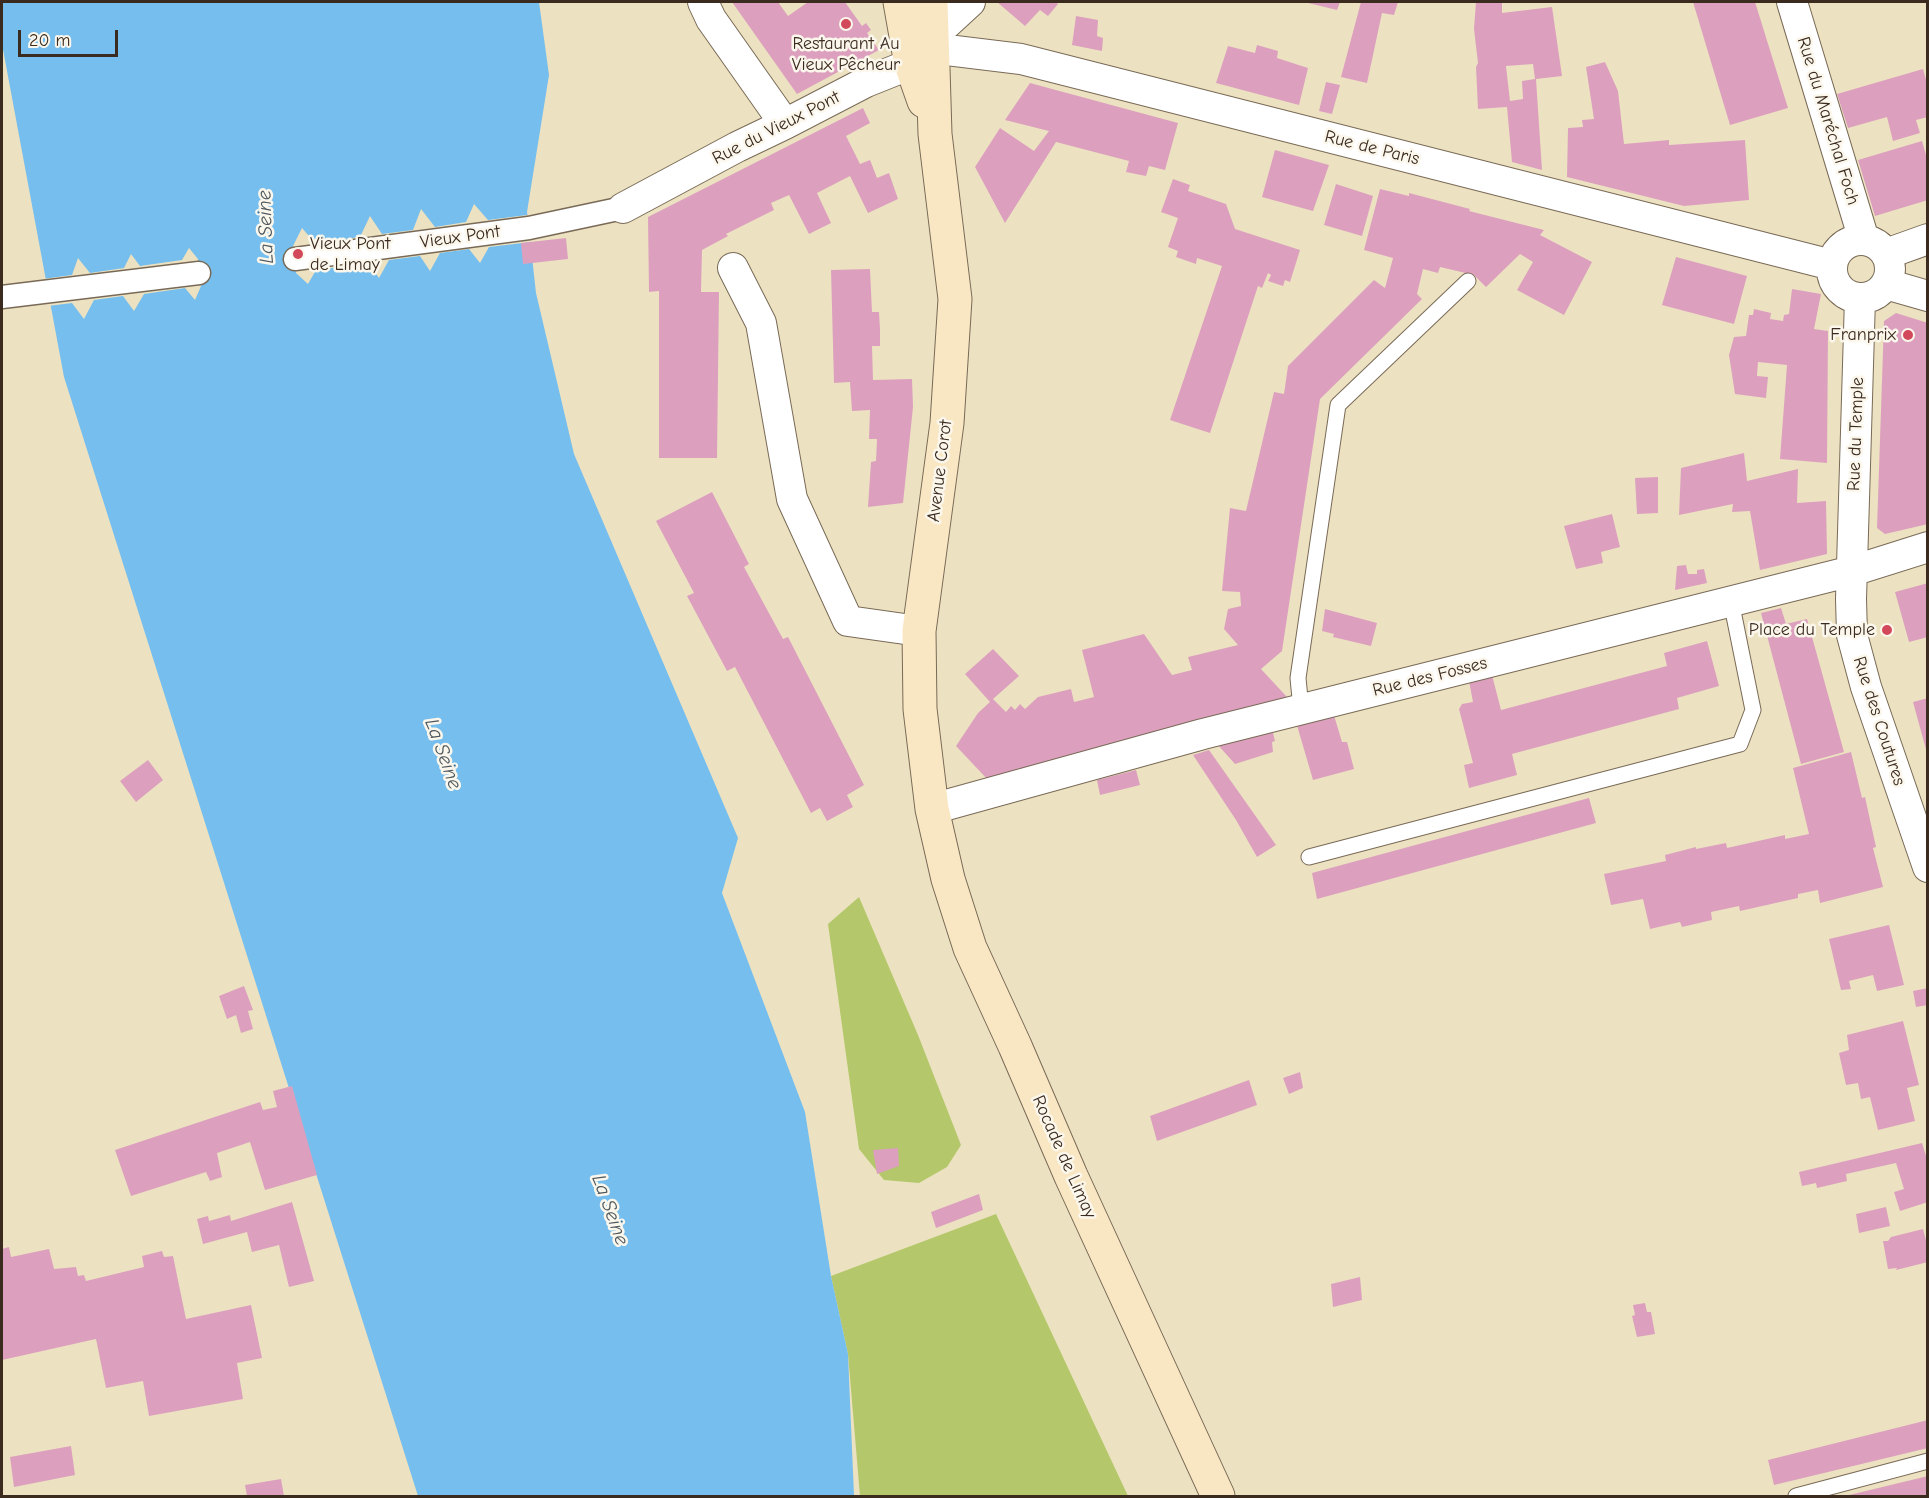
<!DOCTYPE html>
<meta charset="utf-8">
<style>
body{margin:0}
#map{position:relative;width:1929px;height:1498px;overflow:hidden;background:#ece2c1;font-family:"Comic Neue",sans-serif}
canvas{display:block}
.frame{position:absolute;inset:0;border:3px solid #3b2a1e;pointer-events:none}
.scale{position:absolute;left:18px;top:30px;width:100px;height:27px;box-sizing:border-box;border:3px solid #3b2a1e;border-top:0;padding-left:8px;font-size:18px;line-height:21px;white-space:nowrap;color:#3b2a1e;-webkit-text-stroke:4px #fbf7ec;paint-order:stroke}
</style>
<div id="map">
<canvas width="1929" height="1498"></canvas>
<div class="frame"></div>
<div class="scale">20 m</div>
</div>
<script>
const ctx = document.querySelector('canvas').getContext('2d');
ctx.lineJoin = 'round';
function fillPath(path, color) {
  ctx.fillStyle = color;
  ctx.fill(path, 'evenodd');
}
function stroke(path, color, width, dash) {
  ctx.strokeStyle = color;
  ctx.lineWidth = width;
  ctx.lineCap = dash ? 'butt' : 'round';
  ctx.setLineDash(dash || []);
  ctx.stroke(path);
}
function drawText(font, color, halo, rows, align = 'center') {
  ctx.font = font + ' "Comic Neue",sans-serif';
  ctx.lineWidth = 5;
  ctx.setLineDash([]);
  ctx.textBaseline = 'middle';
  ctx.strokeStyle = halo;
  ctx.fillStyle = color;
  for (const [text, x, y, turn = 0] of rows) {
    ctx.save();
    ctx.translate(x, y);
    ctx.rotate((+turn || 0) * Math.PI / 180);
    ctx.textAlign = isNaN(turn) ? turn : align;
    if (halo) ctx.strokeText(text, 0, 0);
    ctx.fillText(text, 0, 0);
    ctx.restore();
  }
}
fillPath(new Path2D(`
 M 859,897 L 918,1035 L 961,1145 L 947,1167 L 919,1183 L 884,1180 L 859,1149 L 828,924 Z
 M 996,1214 L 1128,1496 L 860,1496 L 848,1354 L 831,1276 Z`), '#b4c86b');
fillPath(new Path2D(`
 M 2,2 L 539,2 L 549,75 L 527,212 L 536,293 L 574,454 L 738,838 L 722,893 L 805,1112 L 831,1276 L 848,1354 L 854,1496 L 418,1496 L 64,377 L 2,44 Z`), '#76beee');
fillPath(new Path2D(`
 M 474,204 L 488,220 L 527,215 L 531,242 L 489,247 L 480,263 L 469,249 L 440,253 L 430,271 L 420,256 L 389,260 L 379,278 L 368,263 L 316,270 L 308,284 L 296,273 L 293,246 L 302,228 L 315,243 L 360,237 L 370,216 L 382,234 L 413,230 L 421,209 L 435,227 L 466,222 Z
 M 189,248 L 198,259 L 201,286 L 195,300 L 185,288 L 144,294 L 134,311 L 123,296 L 94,300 L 84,319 L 72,303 L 48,306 L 43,279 L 72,275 L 78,258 L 90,273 L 124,268 L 131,254 L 140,266 L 182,260 Z`), '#ece2c1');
fillPath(new Path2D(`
 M 732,2 L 778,2 L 788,16 L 808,2 L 845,2 L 862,26 L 866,23 L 871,30 L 867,33 L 879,50 L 797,94 Z
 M 997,2 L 1056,2 L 1058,4 L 1048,16 L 1040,10 L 1025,26 Z
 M 1304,2 L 1340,2 L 1337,10 Z
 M 1361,2 L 1398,2 L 1394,15 L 1382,13 L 1367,83 L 1341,77 Z
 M 1476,2 L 1502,2 L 1502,13 L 1552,7 L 1562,76 L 1536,79 L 1542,170 L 1512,162 L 1507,107 L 1478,109 L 1476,67 L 1478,63 L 1474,29 ZM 1533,64 L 1535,79 L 1522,81 L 1523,99 L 1510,101 L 1506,66 Z
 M 1693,2 L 1755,2 L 1788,108 L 1730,125 Z
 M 1076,16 L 1098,20 L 1097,36 L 1103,38 L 1102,51 L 1072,45 Z
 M 1257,45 L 1278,51 L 1277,58 L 1308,68 L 1299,105 L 1216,83 L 1228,46 L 1255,53 Z
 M 1605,62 L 1618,91 L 1624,144 L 1669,140 L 1669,145 L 1745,140 L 1749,200 L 1684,206 L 1567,177 L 1568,128 L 1583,127 L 1582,120 L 1594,119 L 1586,67 Z
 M 1923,69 L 1928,87 L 1928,117 L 1916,120 L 1920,133 L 1893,141 L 1887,117 L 1848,128 L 1837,94 Z
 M 1326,82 L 1340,85 L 1332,114 L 1319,111 Z
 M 1030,83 L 1178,123 L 1165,170 L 1149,166 L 1146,176 L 1126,172 L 1129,161 L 1056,142 L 1005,223 L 975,167 L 1000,128 L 1034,151 L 1049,131 L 1005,120 Z
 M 863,108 L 870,123 L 846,136 L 860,164 L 870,160 L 877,178 L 889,173 L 898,199 L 868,213 L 850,176 L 817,193 L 831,223 L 809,234 L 789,195 L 771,203 L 774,210 L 726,234 L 728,236 L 702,250 L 701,292 L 719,292 L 717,458 L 659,458 L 659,291 L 649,292 L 648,217 Z
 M 1922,141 L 1928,162 L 1928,200 L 1875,216 L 1858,160 Z
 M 1275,150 L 1329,165 L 1313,211 L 1262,197 Z
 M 1173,179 L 1190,185 L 1188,191 L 1226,204 L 1235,229 L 1300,250 L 1290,282 L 1285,280 L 1283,286 L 1268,281 L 1271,275 L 1268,273 L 1262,288 L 1258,286 L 1210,433 L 1170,420 L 1222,266 L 1197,258 L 1196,264 L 1176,257 L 1178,251 L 1168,247 L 1178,218 L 1161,212 Z
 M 1336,184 L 1373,196 L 1362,236 L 1324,225 Z
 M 1380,189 L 1409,196 L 1409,193 L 1470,209 L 1469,211 L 1544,230 L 1540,235 L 1592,262 L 1564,315 L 1517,290 L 1533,262 L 1520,254 L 1486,287 L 1474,275 L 1440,267 L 1438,273 L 1423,269 L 1417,294 L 1422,299 L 1320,399 L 1282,651 L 1261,669 L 1287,697 L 989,781 L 956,746 L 978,713 L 990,702 L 965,674 L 993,649 L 1019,676 L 993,699 L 1006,712 L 1011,706 L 1015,710 L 1020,704 L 1025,709 L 1038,697 L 1071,689 L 1074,702 L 1094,697 L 1082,650 L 1144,634 L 1172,675 L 1192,670 L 1188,657 L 1238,645 L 1224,629 L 1228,609 L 1241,606 L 1240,592 L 1222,591 L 1230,508 L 1246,511 L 1274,392 L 1284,394 L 1288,366 L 1374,280 L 1385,288 L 1393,258 L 1364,250 Z
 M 566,238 L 568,259 L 523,264 L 521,243 Z
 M 1676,257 L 1747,276 L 1734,324 L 1662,305 Z
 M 870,269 L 872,312 L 879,312 L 880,329 L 880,346 L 872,346 L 873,380 L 912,379 L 913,407 L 903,503 L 868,507 L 871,462 L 876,461 L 877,439 L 869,439 L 870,410 L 852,411 L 850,382 L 834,383 L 831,270 Z
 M 1792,289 L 1821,294 L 1814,329 L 1828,331 L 1827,463 L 1780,459 L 1787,365 L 1758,362 L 1757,376 L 1768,377 L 1766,398 L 1735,394 L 1729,355 L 1734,337 L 1746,336 L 1749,315 L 1753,315 L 1754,309 L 1771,313 L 1770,319 L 1783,321 L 1784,315 L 1789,314 Z
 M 1896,313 L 1928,323 L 1928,524 L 1885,534 L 1877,528 L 1884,321 Z
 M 1744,453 L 1747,481 L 1798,469 L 1797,503 L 1826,501 L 1827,554 L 1760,570 L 1750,511 L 1732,512 L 1733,504 L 1679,515 L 1681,468 Z
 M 1658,477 L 1658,513 L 1637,514 L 1635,478 Z
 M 712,492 L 749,564 L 744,567 L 783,639 L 788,637 L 864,785 L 847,795 L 853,807 L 827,821 L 820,808 L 811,813 L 735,667 L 727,671 L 687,596 L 694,593 L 656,521 Z
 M 1612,514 L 1620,547 L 1601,552 L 1603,563 L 1576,569 L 1564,526 Z
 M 1686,565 L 1688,574 L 1697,574 L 1697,570 L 1704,569 L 1707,583 L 1675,590 L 1677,566 Z
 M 1928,583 L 1928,637 L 1909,642 L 1895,592 Z
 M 1781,608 L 1786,624 L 1807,619 L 1844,752 L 1801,764 L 1761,613 Z
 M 1325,609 L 1377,623 L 1371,646 L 1333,637 L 1334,634 L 1322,631 Z
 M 1707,641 L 1719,686 L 1677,698 L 1679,709 L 1512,754 L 1517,775 L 1469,788 L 1464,765 L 1473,763 L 1459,709 L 1462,704 L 1473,702 L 1469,681 L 1492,675 L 1501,710 L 1667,666 L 1664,653 Z
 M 1928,698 L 1928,753 L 1927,753 L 1913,702 Z
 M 1333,712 L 1342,742 L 1347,742 L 1354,769 L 1313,780 L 1296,722 Z
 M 1272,729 L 1275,741 L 1272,742 L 1273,752 L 1235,764 L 1217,744 Z
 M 1209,750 L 1276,845 L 1257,857 L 1236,820 L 1193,755 Z
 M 1851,752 L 1862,798 L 1865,797 L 1876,847 L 1873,848 L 1883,887 L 1820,903 L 1818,890 L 1798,894 L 1798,898 L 1740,911 L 1739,906 L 1711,912 L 1712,920 L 1682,927 L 1680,922 L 1650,929 L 1643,899 L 1611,905 L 1604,874 L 1666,861 L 1665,855 L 1696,847 L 1696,849 L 1726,843 L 1727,848 L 1785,835 L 1785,839 L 1809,834 L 1793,768 Z
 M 148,760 L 163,780 L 136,802 L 120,781 Z
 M 1136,770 L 1140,785 L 1100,795 L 1097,780 Z
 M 1589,798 L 1596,823 L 1317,899 L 1312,873 Z
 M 1889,925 L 1904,985 L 1877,991 L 1873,975 L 1849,981 L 1851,989 L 1841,990 L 1829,939 Z
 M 244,986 L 253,1010 L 248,1011 L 253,1029 L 241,1033 L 236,1015 L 227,1019 L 219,996 Z
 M 1928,988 L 1928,1005 L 1916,1007 L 1913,991 Z
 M 1903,1021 L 1919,1085 L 1907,1088 L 1915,1121 L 1878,1130 L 1870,1097 L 1861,1099 L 1858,1083 L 1846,1085 L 1839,1053 L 1849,1050 L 1847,1035 Z
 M 1300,1072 L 1303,1088 L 1289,1094 L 1283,1078 Z
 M 1249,1080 L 1257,1105 L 1157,1141 L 1150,1116 Z
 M 292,1086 L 317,1175 L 265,1190 L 250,1142 L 217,1153 L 222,1177 L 210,1181 L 206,1172 L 131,1196 L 115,1150 L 260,1102 L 263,1110 L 277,1107 L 273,1091 Z
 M 1922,1143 L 1928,1162 L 1928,1202 L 1900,1211 L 1894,1192 L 1904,1189 L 1896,1163 L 1846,1174 L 1847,1181 L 1817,1188 L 1816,1183 L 1802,1186 L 1799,1172 Z
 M 898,1148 L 899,1166 L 877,1174 L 873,1150 Z
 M 979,1194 L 983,1210 L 936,1228 L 931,1212 Z
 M 292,1202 L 314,1281 L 289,1287 L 279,1245 L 252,1252 L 247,1232 L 203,1244 L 197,1219 L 208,1216 L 209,1221 L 230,1215 L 231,1221 Z
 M 1886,1207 L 1890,1226 L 1859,1233 L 1856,1214 Z
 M 1923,1229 L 1928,1248 L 1928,1262 L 1896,1270 L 1897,1268 L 1888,1269 L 1883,1241 L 1888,1241 L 1891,1237 Z
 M 9,1247 L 11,1257 L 49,1249 L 54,1269 L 76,1267 L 78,1276 L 84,1275 L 86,1281 L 144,1267 L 142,1256 L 162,1251 L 164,1257 L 173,1256 L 186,1319 L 251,1305 L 262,1358 L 237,1363 L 243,1399 L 149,1416 L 143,1381 L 106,1388 L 96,1339 L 2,1360 L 2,1249 Z
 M 1360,1277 L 1362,1300 L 1333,1307 L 1331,1284 Z
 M 1645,1303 L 1647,1312 L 1651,1312 L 1655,1334 L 1637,1337 L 1632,1316 L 1635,1315 L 1633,1305 Z
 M 1928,1420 L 1928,1448 L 1774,1485 L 1768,1460 Z
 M 71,1446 L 75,1475 L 14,1487 L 10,1457 Z
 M 1928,1476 L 1928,1496 L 1845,1496 Z
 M 281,1479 L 284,1496 L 247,1496 L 245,1485 Z`), '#dca0be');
const service = new Path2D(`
 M 1301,709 L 1298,678 L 1338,405 L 1468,281
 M 1309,857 L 1740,744 L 1753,710 L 1731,601
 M 1796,1496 L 1928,1461`);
const pedestrian = new Path2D(`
 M 295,259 L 529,228 L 623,208
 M 2,297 L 199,273`);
const minor = new Path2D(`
 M 703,2 L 711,19 L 785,124
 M 1792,2 L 1864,240
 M 907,28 L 945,25 L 970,2
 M 909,52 L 947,50 L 1021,59 L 1832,265
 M 623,208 L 737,147 L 785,124 L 866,82 L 911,64 L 933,61
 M1832 269a29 29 0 1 1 58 0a29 29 0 1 1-58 0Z
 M 1886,254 L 1928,239
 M 733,268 L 761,323 L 792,499 L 848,621 L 919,631
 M 1886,284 L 1928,296
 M 1860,298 L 1851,599 L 1852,635 L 1866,687 L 1928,867
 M 932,809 L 1203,734 L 1852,571 L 1928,547`);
const secondary = new Path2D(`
 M 900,2 L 911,64 L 924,101
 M 931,2 L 935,134 L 955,299 L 947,423 L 919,631 L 920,709 L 932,809 L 948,879 L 970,948 L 1015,1046 L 1071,1176 L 1218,1496`);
stroke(service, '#796a57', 17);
stroke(pedestrian, '#796a57', 25);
stroke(minor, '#796a57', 32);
stroke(secondary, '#796a57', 35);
stroke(service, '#fff', 15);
stroke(pedestrian, '#fff', 22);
stroke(minor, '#fff', 30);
stroke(secondary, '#f9e7c3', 33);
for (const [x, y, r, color] of [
 [846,24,6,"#d1495b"],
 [298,254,6,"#d1495b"],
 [1908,335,6,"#d1495b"],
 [1887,630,6,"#d1495b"]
]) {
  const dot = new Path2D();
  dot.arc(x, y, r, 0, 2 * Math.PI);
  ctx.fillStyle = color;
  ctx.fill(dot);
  stroke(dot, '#fbf7ec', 2);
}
drawText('18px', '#3b2a1e', '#fbf7ec', [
 ["Restaurant Au",846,44,"center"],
 ["Vieux Pêcheur",846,65,"center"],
 ["Vieux Pont",310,244,"left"],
 ["de Limay",310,265,"left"],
 ["Franprix",1896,335],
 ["Place du Temple",1875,630]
], 'right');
drawText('18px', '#3b2a1e', '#fbf7ec', [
 ["Rue du Maréchal Foch",1828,121,73],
 ["Rue du Vieux Pont",776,128,-27],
 ["Rue de Paris",1372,148,14],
 ["Vieux Pont",460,237,-8],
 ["Rue du Temple",1856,434,-88],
 ["Avenue Corot",940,471,-83],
 ["Rue des Fosses",1430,677,-14],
 ["Rue des Coutures",1879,721,72],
 ["Rocade de Limay",1064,1157,66]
]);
drawText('italic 20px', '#4d565c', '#fbf7ec', [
 ["La Seine",266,227,-92],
 ["La Seine",443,754,70],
 ["La Seine",610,1210,70]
]);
</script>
